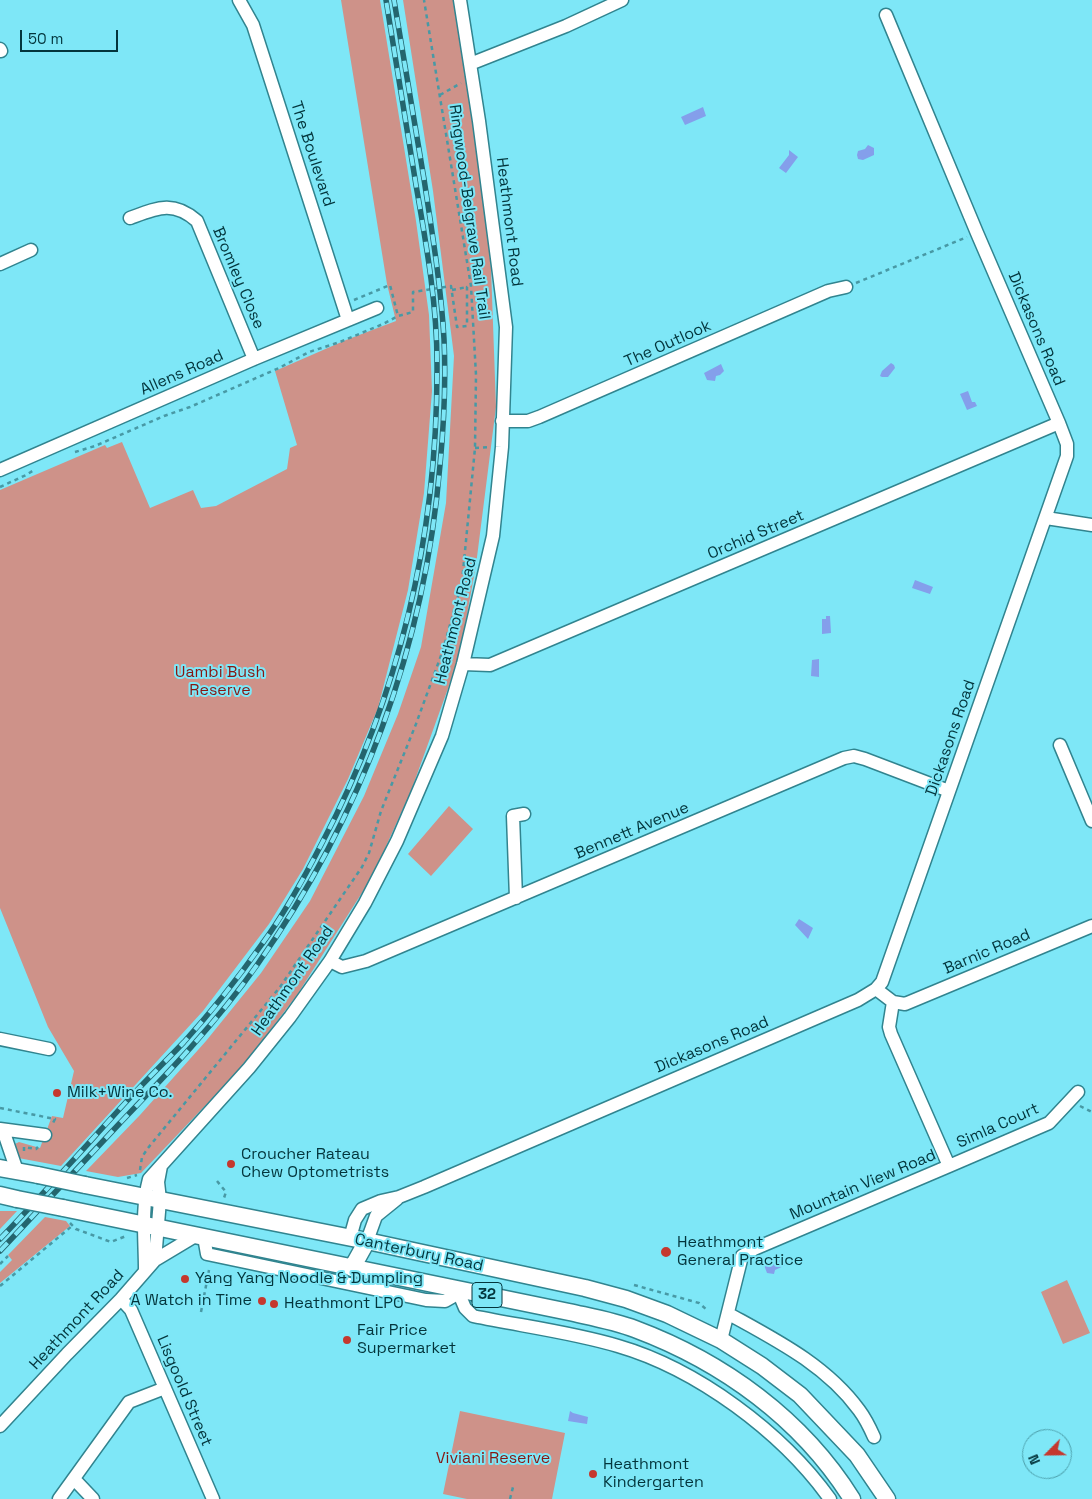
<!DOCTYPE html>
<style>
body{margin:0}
#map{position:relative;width:1092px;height:1499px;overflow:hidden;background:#7ee7f7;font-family:"Space Grotesk",sans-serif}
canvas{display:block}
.north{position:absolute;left:1022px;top:1429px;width:50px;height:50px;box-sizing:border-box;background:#7ee7f7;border:1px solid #4da0ac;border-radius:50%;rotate:247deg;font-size:14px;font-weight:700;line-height:20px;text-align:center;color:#03353c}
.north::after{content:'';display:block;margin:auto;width:18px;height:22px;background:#c5382e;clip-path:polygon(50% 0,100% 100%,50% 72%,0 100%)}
.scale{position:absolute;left:20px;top:30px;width:98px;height:22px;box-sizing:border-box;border:2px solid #03353c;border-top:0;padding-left:6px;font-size:15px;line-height:18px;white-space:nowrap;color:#03353c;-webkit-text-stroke:4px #7ee7f7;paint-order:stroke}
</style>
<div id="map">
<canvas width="1092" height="1499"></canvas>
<div class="north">N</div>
<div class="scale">50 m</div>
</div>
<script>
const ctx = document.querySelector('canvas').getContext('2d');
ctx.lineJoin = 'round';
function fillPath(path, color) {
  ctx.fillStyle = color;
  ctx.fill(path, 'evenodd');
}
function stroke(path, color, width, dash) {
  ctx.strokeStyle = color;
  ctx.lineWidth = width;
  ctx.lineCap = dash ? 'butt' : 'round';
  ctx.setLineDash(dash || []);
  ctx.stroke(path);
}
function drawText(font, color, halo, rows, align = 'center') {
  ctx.font = font + ' "Space Grotesk",sans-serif';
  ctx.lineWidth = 4;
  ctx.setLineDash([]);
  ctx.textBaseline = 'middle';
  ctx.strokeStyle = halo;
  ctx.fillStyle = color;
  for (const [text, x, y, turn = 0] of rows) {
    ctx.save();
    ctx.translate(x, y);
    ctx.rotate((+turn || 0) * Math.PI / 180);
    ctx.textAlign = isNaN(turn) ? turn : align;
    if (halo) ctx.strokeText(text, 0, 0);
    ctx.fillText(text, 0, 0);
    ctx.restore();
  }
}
fillPath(new Path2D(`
 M 341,0 L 380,0 L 416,221 L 429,315 L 432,391 L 424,493 L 408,590 L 378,708 L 348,779 L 303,869 L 269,924 L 203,1011 L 61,1166 L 13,1157 L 15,1144 L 19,1142 L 40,1148 L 52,1116 L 63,1118 L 74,1071 L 48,1027 L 0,908 L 0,490 L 105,445 L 107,448 L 122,442 L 150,508 L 193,490 L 201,508 L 216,506 L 287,469 L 290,448 L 297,445 L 275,371 L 346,340 L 396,321 L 387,284 Z
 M 403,0 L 453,0 L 480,172 L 491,268 L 496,407 L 476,565 L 459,658 L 411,791 L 383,853 L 365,888 L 297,995 L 242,1067 L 141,1173 L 118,1177 L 86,1171 L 140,1115 L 206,1041 L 261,973 L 310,901 L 364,796 L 398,714 L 421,647 L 446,503 L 454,356 L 433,191 Z
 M 449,806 L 473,829 L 431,876 L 408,854 Z
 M 0,1211 L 17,1211 L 0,1229 Z
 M 45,1217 L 66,1221 L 70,1226 L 0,1283 L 0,1272 L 12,1260 L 8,1255 Z
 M 1067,1280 L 1090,1333 L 1063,1344 L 1041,1292 Z
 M 460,1411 L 565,1433 L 552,1499 L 467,1499 L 443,1494 Z`), '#ce9289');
fillPath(new Path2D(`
 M 703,107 L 706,116 L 685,125 L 681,117 Z
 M 868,145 L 874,148 L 874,155 L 863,160 L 858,159 L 857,155 L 858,151 L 865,149 Z
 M 789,150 L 798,157 L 786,173 L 779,168 L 789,155 Z
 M 891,363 L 894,365 L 895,368 L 888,377 L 882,377 L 880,376 L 882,371 Z
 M 721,364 L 724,371 L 720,375 L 716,376 L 715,381 L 707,380 L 704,373 Z
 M 968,391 L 972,402 L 975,402 L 977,406 L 967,410 L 960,394 Z
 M 915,580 L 933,587 L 930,594 L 912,588 Z
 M 826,616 L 830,616 L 831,633 L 822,634 L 822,619 L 826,619 Z
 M 819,659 L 819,677 L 811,676 L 812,660 Z
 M 799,919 L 813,928 L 808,939 L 795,925 Z
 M 782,1257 L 786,1265 L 775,1270 L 774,1274 L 767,1273 L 764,1265 Z
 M 570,1411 L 573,1413 L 588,1417 L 587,1424 L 568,1421 Z`), '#849feb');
const minor = new Path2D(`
 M 239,0 L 253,25 L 348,320
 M 0,49 L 1,51
 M 470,64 L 566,26 L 622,0
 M 130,218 C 157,208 173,200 197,221 L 254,359
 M 0,264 L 31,250
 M 502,421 L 528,421 L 539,417 L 828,291 L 846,287
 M 0,470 L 254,359 L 377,308
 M 1046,518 L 1092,525
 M 463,664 L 490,665 L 1059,423
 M 1060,745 L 1092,821
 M 516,898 L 513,816 L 524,814
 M 330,961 L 342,967 L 366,961 L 844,758 L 854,756 L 865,759 L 949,791
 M 893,1002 L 905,1004 L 1092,926
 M 0,1039 L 49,1049
 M 0,1129 L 45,1135
 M 3,1130 L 17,1171
 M 949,1166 L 1049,1123 L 1078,1092
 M 204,1237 L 207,1254 L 426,1300 L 445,1301 L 452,1297 L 457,1289
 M 350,1238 L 355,1220 L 362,1209 L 381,1201 L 399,1197 L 424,1187 L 858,1000 L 876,989 L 882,982 L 1067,456 L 1067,444 L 1059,423 L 977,233 L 886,15
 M 367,1241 L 376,1216 L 397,1199
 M 155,1260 L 195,1236
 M 145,1270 C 145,1240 141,1209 149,1179 L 249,1068 L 290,1017 L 330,961 L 365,903 L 397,841 L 442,736 L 463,664 L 493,536 L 502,447 L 506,327 L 479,121 L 460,0
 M 457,1289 L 465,1308 L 473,1316 C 521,1326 571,1332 618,1346 C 697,1369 782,1432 830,1499
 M 121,1299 L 131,1310 L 213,1499
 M 729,1314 C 776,1340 826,1365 859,1410 C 865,1418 870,1428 874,1437
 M 721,1340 L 742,1256 L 754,1249 L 949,1166 L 891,1034 L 889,1027 L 893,1002 L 876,989
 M 0,1426 L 67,1354 L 121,1299 L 155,1260 L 160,1200 L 158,1182 L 161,1166
 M 74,1479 L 93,1499
 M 59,1499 L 129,1402 L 165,1388`);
const major = new Path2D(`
 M 0,1168 L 38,1175
 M 85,1185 L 367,1241 L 585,1288 L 626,1299 L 667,1314 L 721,1340 L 762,1366 L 800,1395 L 857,1455 L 887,1499
 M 0,1195 L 17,1199
 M 63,1208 L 569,1312 C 591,1317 614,1321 635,1329 C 723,1362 802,1419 852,1499
 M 352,1268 L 367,1241`);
stroke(minor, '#31848f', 15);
stroke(major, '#31848f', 19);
stroke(new Path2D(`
 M 440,95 L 461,83
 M 856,283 L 967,237
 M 452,290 L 467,287
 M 354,300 L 390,285 L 398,316 L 413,312 L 413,292 L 451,286 L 457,327 L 467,326 L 467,287 L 471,286
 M 475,448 L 491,447
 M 75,452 L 95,446 L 164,416 L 190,407 L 279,368 L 309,352 L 340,342 L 383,324 L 398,316
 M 0,487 L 26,475 L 34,470
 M 1080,1106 L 1092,1112
 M 0,1108 L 55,1119 L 52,1125
 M 24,1151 L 24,1147 L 36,1149 L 38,1147
 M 140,1170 L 142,1157 L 148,1148 L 280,987 L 362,867 L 369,853 L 381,811 L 416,724 L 443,650 L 462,582 L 475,448 L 476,375 L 471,286 L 424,0
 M 127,1178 L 137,1175
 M 217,1181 L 226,1192 L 224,1198
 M 70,1223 L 76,1229 L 111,1242 L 126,1236
 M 0,1264 L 8,1256
 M 634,1285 L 699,1303 L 707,1310
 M 0,1286 L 72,1226
 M 201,1312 L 209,1270
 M 510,1499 L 513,1487`), '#4899a5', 2.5, [4, 4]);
stroke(minor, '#fff', 12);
stroke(major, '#fff', 16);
const rail = new Path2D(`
 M 0,1239 C 43,1194 84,1148 126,1102 C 145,1081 165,1062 184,1042 C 212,1011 238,978 262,944 C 285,913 304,878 322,843 C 400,694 438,532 437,363 C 437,303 426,243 416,185 C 406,123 396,62 386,0
 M 0,1251 C 40,1208 80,1166 120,1123 C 168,1073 217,1022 257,965 C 362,816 425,646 440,465 C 444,423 446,381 444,339 C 441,286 432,232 424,179 C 414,120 404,60 394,0`);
stroke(rail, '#24656e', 5.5);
stroke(rail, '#7ee7f7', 4, [11]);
const majorBridge = new Path2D(`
 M 38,1175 L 85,1185
 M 17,1199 L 63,1208`);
stroke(majorBridge, '#31848f', 19, []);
stroke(majorBridge, '#fff', 16);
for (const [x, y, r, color] of [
 [57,1093,5,"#c5382e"],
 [231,1164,5,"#c5382e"],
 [666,1252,6,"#c5382e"],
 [185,1279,5,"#c5382e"],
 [262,1301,5,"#c5382e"],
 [274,1304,5,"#c5382e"],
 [347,1340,5,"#c5382e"],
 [593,1474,5,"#c5382e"]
]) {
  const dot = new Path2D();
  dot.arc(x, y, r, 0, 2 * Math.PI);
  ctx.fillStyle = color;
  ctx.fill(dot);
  stroke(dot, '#7ee7f7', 2);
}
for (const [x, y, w] of [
 [487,1295,30]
]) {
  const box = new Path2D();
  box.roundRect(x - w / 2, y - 12.5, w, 25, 4);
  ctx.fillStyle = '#7ee7f7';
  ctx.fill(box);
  stroke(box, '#03353c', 1);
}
drawText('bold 15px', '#03353c', null, [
 ["32",487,1295]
]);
drawText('16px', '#03353c', '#7ee7f7', [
 ["The Boulevard",312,154,72],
 ["Ringwood-Belgrave Rail Trail",469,212,82],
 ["Heathmont Road",509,222,83],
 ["Bromley Close",238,278,67],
 ["Dickasons Road",1036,329,67],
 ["The Outlook",668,344,-24],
 ["Allens Road",182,373,-24],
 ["Orchid Street",756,535,-23],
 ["Heathmont Road",456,621,-76],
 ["Dickasons Road",951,738,-71],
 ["Bennett Avenue",632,831,-23],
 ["Barnic Road",987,952,-23],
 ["Heathmont Road",293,981,-55],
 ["Dickasons Road",712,1045,-23],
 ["Simla Court",998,1126,-24],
 ["Mountain View Road",863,1185,-23],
 ["Canterbury Road",419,1253,12],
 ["Heathmont Road",77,1320,-47],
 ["Lisgoold Street",184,1391,67]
]);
drawText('16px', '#861813', '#7ee7f7', [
 ["Uambi Bush",220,673],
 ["Reserve",220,691],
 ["Viviani Reserve",493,1459]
]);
drawText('16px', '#03353c', '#7ee7f7', [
 ["Milk+Wine Co.",67,1093],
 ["Croucher Rateau",241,1155],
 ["Chew Optometrists",241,1173],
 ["Heathmont",677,1243],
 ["General Practice",677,1261],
 ["Yang Yang Noodle & Dumpling",195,1279],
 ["A Watch in Time",252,1301,"right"],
 ["Heathmont LPO",284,1304],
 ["Fair Price",357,1331],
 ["Supermarket",357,1349],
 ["Heathmont",603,1465],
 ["Kindergarten",603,1483]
], 'left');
</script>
